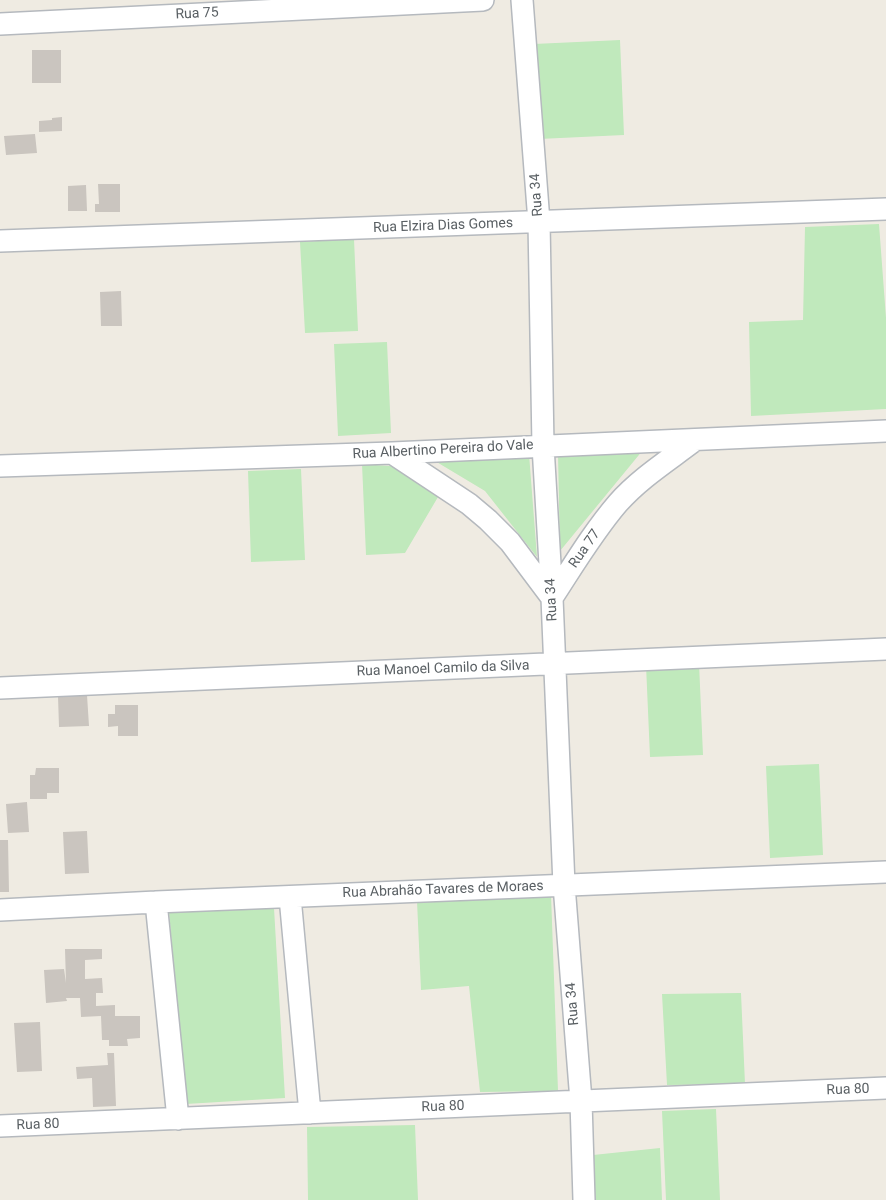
<!DOCTYPE html>
<meta charset="utf-8">
<style>
body{margin:0}
canvas{display:block;background:#efebe2}
</style>
<canvas width="886" height="1200"></canvas>
<script>
const ctx = document.querySelector('canvas').getContext('2d');
ctx.lineJoin = 'round';
function fillPath(path, color) {
  ctx.fillStyle = color;
  ctx.fill(path, 'evenodd');
}
function stroke(path, color, width, dash) {
  ctx.strokeStyle = color;
  ctx.lineWidth = width;
  ctx.lineCap = dash ? 'butt' : 'round';
  ctx.setLineDash(dash || []);
  ctx.stroke(path);
}
function drawText(font, color, halo, rows, align = 'center') {
  ctx.font = font + ' Roboto,sans-serif';
  ctx.lineWidth = 4.5;
  ctx.setLineDash([]);
  ctx.textBaseline = 'middle';
  ctx.strokeStyle = halo;
  ctx.fillStyle = color;
  for (const [text, x, y, turn = 0] of rows) {
    ctx.save();
    ctx.translate(x, y);
    ctx.rotate((+turn || 0) * Math.PI / 180);
    ctx.textAlign = isNaN(turn) ? turn : align;
    if (halo) ctx.strokeText(text, 0, 0);
    ctx.fillText(text, 0, 0);
    ctx.restore();
  }
}
fillPath(new Path2D(`
 M 620,40 L 624,135 L 539,139 L 534,44 Z
 M 879,224 L 886,318 L 886,409 L 751,416 L 749,322 L 803,320 L 805,227 Z
 M 354,239 L 358,331 L 305,333 L 300,242 Z
 M 387,342 L 391,433 L 338,436 L 334,344 Z
 M 643,450 L 560,551 L 558,454 Z
 M 529,454 L 537,557 L 485,491 L 430,458 Z
 M 362,464 L 403,467 L 438,497 L 405,553 L 366,555 Z
 M 301,469 L 305,560 L 251,562 L 248,471 Z
 M 699,663 L 703,755 L 650,757 L 646,665 Z
 M 819,764 L 823,855 L 770,858 L 766,766 Z
 M 551,894 L 558,1091 L 480,1092 L 469,986 L 421,990 L 417,901 Z
 M 274,908 L 285,1098 L 186,1104 L 169,912 Z
 M 741,993 L 745,1084 L 667,1085 L 662,994 Z
 M 716,1109 L 720,1200 L 666,1200 L 662,1111 Z
 M 415,1125 L 418,1200 L 308,1200 L 307,1127 Z
 M 660,1148 L 662,1200 L 595,1200 L 593,1155 Z`), '#c0e9bc');
fillPath(new Path2D(`
 M 32,50 L 61,50 L 61,83 L 32,83 Z
 M 62,117 L 62,131 L 39,132 L 39,121 L 52,120 L 52,118 Z
 M 35,134 L 37,153 L 6,155 L 4,136 Z
 M 98,184 L 120,184 L 120,212 L 95,212 L 95,204 L 99,204 Z
 M 86,185 L 87,211 L 68,211 L 68,186 Z
 M 121,291 L 122,326 L 101,326 L 100,292 Z
 M 87,695 L 89,726 L 59,727 L 58,696 Z
 M 115,705 L 138,705 L 138,736 L 118,736 L 118,726 L 108,727 L 108,714 L 115,714 Z
 M 36,768 L 59,768 L 59,793 L 47,793 L 47,799 L 30,799 L 30,775 L 35,775 Z
 M 27,802 L 29,832 L 8,833 L 6,804 Z
 M 87,831 L 89,873 L 65,874 L 63,832 Z
 M 0,840 L 8,840 L 9,892 L 0,892 Z
 M 65,949 L 102,949 L 102,959 L 85,960 L 85,979 L 102,978 L 103,993 L 96,993 L 96,1006 L 115,1005 L 115,1016 L 140,1016 L 140,1038 L 127,1039 L 128,1046 L 109,1046 L 109,1040 L 102,1040 L 101,1016 L 81,1017 L 80,998 L 66,998 L 67,1001 L 46,1003 L 44,970 L 64,969 L 66,983 Z
 M 40,1022 L 42,1071 L 17,1072 L 14,1023 Z
 M 107,1053 L 114,1053 L 116,1106 L 93,1107 L 92,1078 L 77,1079 L 76,1067 L 108,1065 Z`), '#cac5bf');
const minor = new Path2D(`
 M 522,0 L 539,222 L 543,446 L 552,598 L 564,885 L 581,1101 L 584,1200
 M 0,24 L 483,0
 M 0,241 L 886,209
 M 392,453 L 469,504 L 488,520 L 510,542 L 552,598
 M 0,466 L 392,453 L 886,431
 M 552,598 C 573,566 593,532 618,503 C 640,478 669,460 695,440
 M 0,688 L 886,649
 M 290,897 L 310,1113
 M 156,902 L 178,1119
 M 0,910 L 156,902 L 886,872
 M 0,1126 L 886,1088`);
stroke(minor, '#b5b9be', 24);
stroke(minor, '#fff', 21);
drawText('14px', '#5a6064', '#fff', [
 ["Rua 75",197,14,-3],
 ["Rua 34",537,195,-94],
 ["Rua Elzira Dias Gomes",443,226,-2],
 ["Rua Albertino Pereira do Vale",443,450,-3],
 ["Rua 77",585,549,-55],
 ["Rua 34",552,600,-93],
 ["Rua Manoel Camilo da Silva",443,669,-2],
 ["Rua Abrahão Tavares de Moraes",443,890,-2],
 ["Rua 34",573,1004,-95],
 ["Rua 80",848,1090,-2],
 ["Rua 80",443,1107,-2],
 ["Rua 80",38,1125,-2]
]);
</script>
